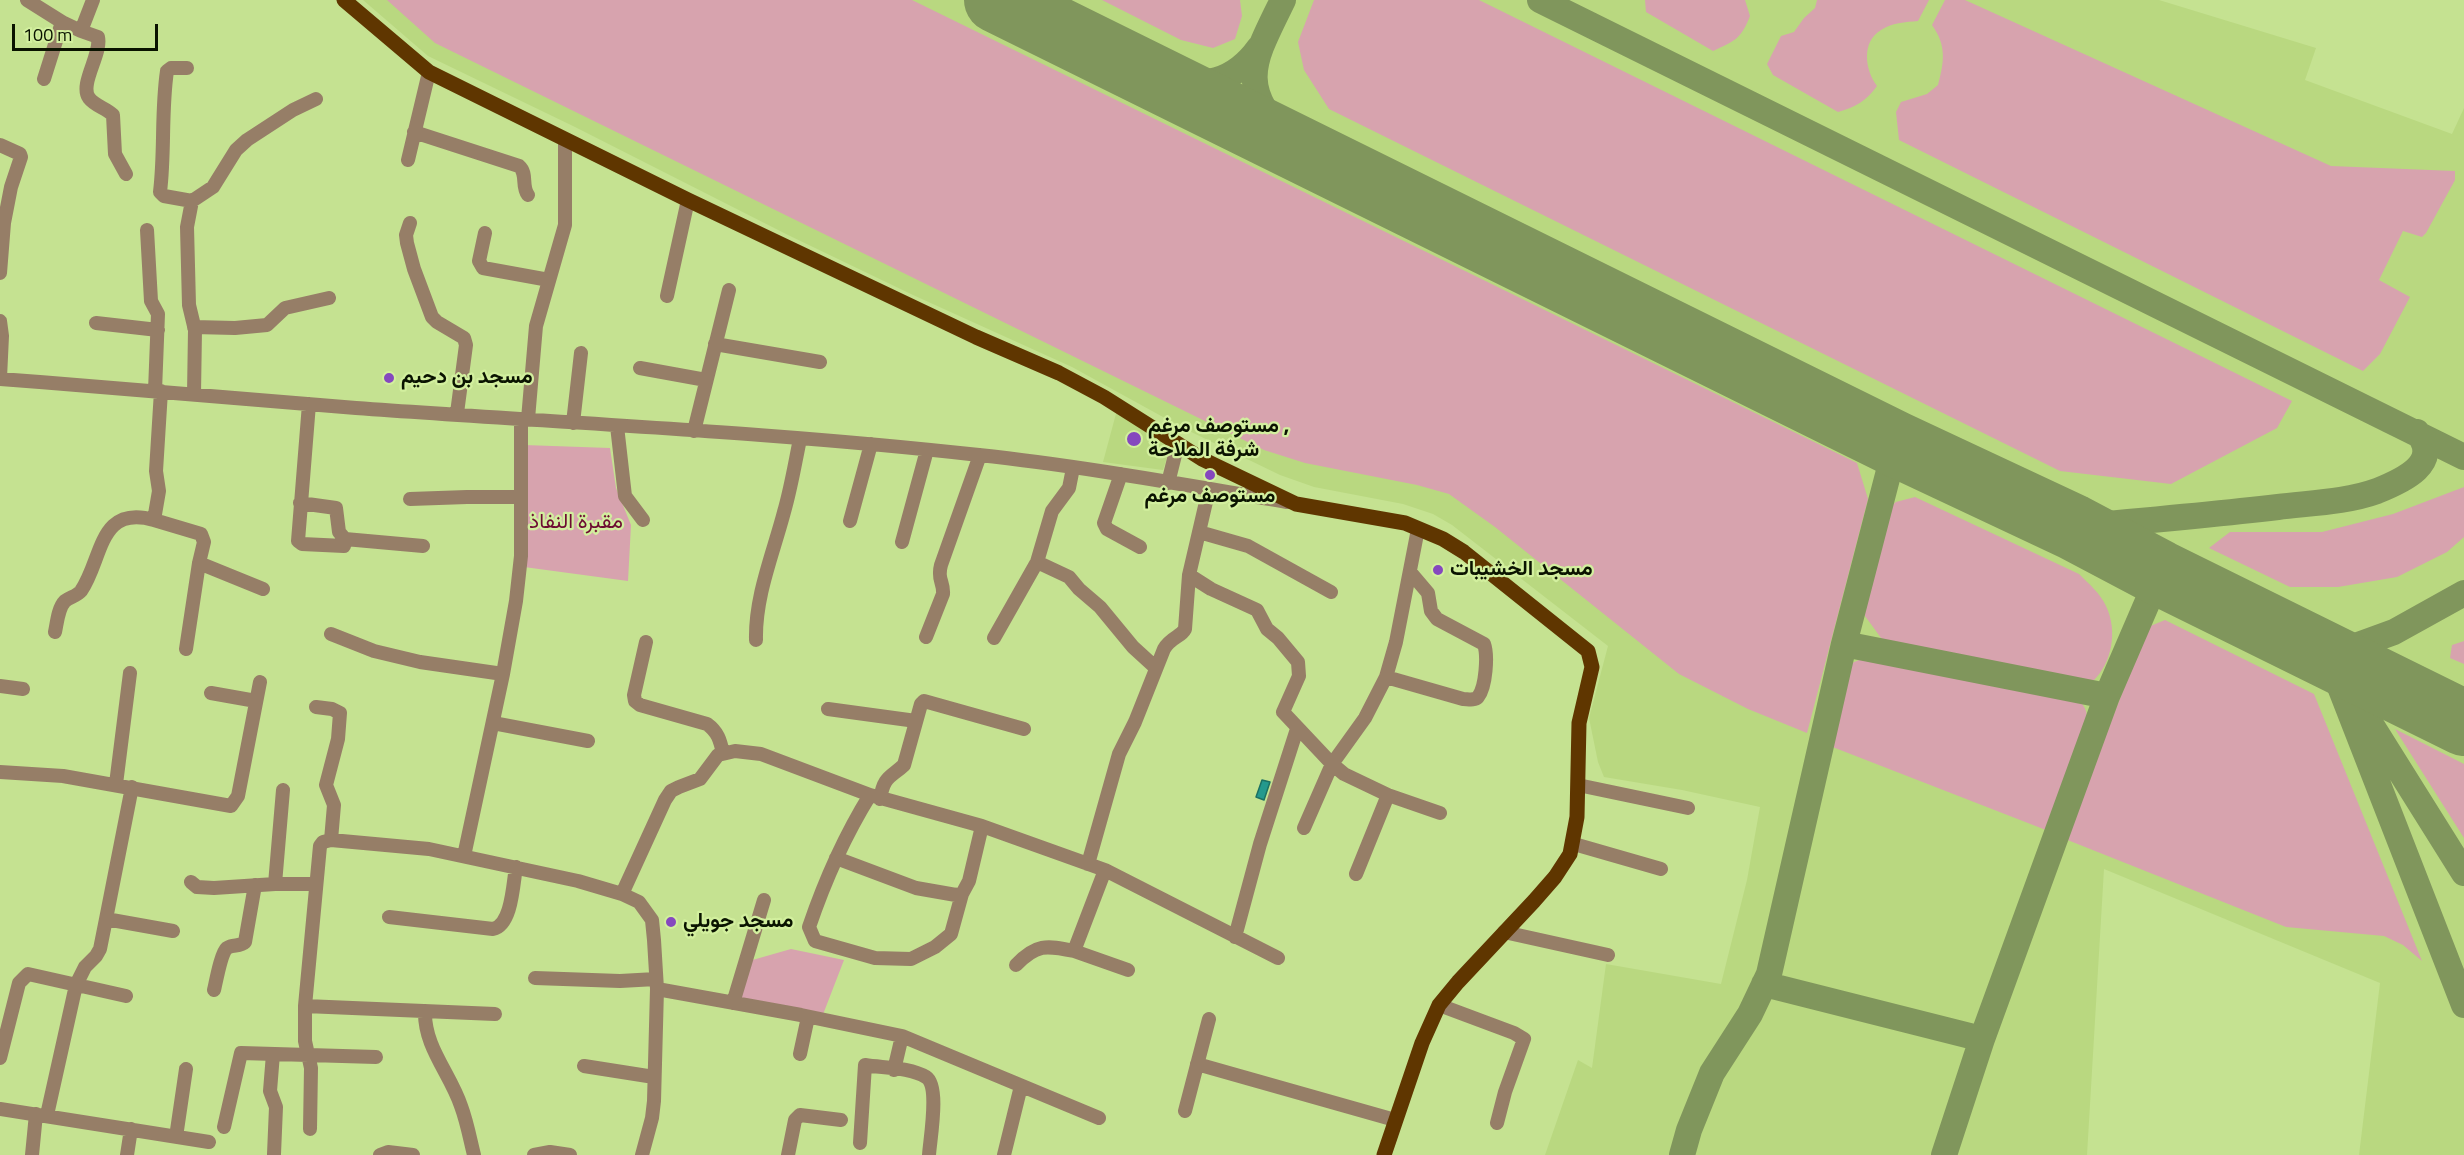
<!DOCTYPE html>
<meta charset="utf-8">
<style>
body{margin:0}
#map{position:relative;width:2464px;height:1155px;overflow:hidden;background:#c5e291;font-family:"Titillium Web",sans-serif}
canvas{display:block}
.scale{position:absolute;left:12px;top:24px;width:146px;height:27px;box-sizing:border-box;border:3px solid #0a1300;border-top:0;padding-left:8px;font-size:18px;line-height:21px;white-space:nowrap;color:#0a1300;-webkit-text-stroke:4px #d2ef9e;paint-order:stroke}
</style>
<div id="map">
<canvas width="2464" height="1155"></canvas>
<div class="scale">100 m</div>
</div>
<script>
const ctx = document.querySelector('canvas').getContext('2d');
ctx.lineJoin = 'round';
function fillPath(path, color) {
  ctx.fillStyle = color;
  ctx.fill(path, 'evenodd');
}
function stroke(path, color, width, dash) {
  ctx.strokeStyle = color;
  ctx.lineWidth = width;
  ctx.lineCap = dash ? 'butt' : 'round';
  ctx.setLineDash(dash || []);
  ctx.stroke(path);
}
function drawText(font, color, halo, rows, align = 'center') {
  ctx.font = font + ' "Titillium Web",Vazirmatn,sans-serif';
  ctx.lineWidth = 4.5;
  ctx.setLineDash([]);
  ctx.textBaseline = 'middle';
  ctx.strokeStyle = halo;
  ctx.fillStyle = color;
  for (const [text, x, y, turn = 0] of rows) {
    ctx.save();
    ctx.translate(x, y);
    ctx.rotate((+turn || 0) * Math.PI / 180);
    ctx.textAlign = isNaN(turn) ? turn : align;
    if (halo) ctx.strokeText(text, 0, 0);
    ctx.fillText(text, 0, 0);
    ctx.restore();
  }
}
fillPath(new Path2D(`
 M 363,0 L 2159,0 L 2316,48 L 2305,80 L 2452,134 L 2464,108 L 2464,1155 L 2359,1155 L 2380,983 L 2104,869 L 2087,1155 L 1545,1155 L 1578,1060 L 1592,1068 L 1606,964 L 1721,984 L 1747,880 L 1760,807 L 1682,790 L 1604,777 L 1598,762 L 1589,718 L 1608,646 L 1452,525 L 1433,514 L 1403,504 L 1314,487 L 1280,475 L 1183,428 L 1072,367 L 913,295 L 788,235 L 575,127 L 428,56 Z
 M 1117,410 L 1170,448 L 1163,470 L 1103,462 Z`), '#b9d880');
fillPath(new Path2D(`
 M 387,0 L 912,0 L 1857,463 L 1868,499 L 1807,733 L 1748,709 L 1679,674 L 1495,527 L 1449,494 L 1417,485 L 1305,463 L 1264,450 L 435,43 Z
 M 1102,0 L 1240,0 L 1242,16 L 1235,39 L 1213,48 L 1181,40 Z
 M 1314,0 L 1479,0 L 2292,401 L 2277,428 L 2171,484 L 2060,471 L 1329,109 L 1304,70 L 1298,42 Z
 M 1645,0 L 1745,0 L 1750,16 C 1741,39 1735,41 1713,51 L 1646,12 Z
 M 1817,0 L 1929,0 L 1918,21 C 1906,22 1891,23 1881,30 C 1861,42 1865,70 1877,86 C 1866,101 1856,107 1838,112 L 1773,75 L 1767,64 L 1781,36 L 1794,32 L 1804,18 L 1815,8 Z
 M 1945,0 L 1965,0 L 2331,166 L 2455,171 L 2455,180 L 2426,233 L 2422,237 L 2403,231 L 2379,280 L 2410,297 L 2380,354 L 2363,371 L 1899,140 L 1896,112 L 1901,102 L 1927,94 L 1938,85 C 1944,62 1947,46 1932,25 Z
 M 524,445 L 610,448 L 616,488 L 631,525 L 628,581 L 524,567 Z
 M 2464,487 L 2464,537 L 2447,552 L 2397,577 L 2338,587 L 2290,587 L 2209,548 L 2230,532 L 2322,532 L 2393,514 Z
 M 1915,497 L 2079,574 C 2089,584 2100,593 2106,606 C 2118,631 2112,663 2093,681 L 1884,642 L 1865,616 L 1864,604 L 1885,511 L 1896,502 Z
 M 2165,620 L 2314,694 L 2422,961 L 2403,945 L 2384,936 L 2286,927 L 2065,839 L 2148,627 Z
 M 2464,641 L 2464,664 L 2450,658 L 2452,645 Z
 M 1868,656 L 2071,695 C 2083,703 2088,708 2087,723 L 2051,832 L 1830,746 L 1845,675 L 1850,664 Z
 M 2395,729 L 2464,764 L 2464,838 Z
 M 791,949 L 844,960 L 822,1017 L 738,999 L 749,961 Z`), '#d7a3ae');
const water = new Path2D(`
 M 1262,780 L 1270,782 L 1264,800 L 1256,797 Z`);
fillPath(water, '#24998d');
stroke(water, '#1c7163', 1.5);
stroke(new Path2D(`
 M 1283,0 C 1250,67 1237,86 1293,146
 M 1540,0 L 2464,457
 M 1163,82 C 1204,87 1234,83 1259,48
 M 2073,527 C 2141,521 2210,515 2278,507 C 2310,503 2347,502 2377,491 C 2402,481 2443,463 2417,432
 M 1844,644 L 2107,696
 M 2328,656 L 2394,632 L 2464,593
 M 2464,873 L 2328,656 L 2464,1005
 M 1764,984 L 1982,1039
 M 1682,1155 L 1689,1130 L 1712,1073 L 1750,1014 L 1769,974 L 1844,644 L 1896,444
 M 1944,1155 L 1982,1039 L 2107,696 L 2160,573`), '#80965c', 26);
stroke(new Path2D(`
 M 997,0 L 1896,444 L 2073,527 L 2160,573 L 2464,723`), '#80965c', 66);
stroke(new Path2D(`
 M 27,0 L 62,22
 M 81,31 L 98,37 C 102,54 79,84 89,98 C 95,106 106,108 113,115 L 115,154 L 126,174
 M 187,68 L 171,68 L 167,71 C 161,111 165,152 160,192 L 164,196 L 192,201
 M 44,79 L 62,22 L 81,31 L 93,0
 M 414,132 L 519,166 C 528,174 521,186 528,195
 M 0,145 L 20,154 L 21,157 L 11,187 L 4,223 L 0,273
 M 408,160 L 429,72
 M 410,223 L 406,235 L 407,243 L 414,269 L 432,317 L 437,322 L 464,338 L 466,345 L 457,413
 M 147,230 L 151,301 L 158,314 L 155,391
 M 485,233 L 479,261 L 483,268 L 549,280
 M 667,296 L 688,200
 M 0,321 L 2,336 L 0,378
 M 96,323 L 158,330
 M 194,327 L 235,328 L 267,325 L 285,308 L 329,298
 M 715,344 L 820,362
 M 640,368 L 706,380
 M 0,379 C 119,388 238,399 356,408 C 564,423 772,432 979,455 C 1082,466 1185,485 1287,502
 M 161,391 L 156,471 L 159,491 L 154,520 L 201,534 L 204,542 L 199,563 L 186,649
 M 194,394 L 195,330 L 189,305 L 187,227 L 192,201 L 213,187 L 236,150 L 247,140 L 293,110 L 316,99
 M 309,404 L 298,541 L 302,544 L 344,546 L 345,539 L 423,546
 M 528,419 L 536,326 L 565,225 L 565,140
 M 573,423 L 581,353
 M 617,426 L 625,496 L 643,520
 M 694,431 L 729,290
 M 1121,474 L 1104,523 L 1107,529 L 1140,547
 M 1168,483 L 1178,443
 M 410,499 L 467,497 L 520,497
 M 300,503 L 336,508 L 339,532 L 345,539
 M 850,521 L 871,444
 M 1199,532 L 1248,546 L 1331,592
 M 902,542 L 927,450
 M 1037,562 L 1069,577 L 1079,589 L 1100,607 L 1133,647 L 1156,668
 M 199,563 L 263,589
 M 1189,575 L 1211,589 L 1257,610 L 1267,629 L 1278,638 L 1298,662 L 1299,676 L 1283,712 L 1332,764 L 1344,774 L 1388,795 L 1440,813
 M 55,632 C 57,623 58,608 65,601 C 70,597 77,596 81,591 C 103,559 98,504 154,520
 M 331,634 L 374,651 L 420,662 L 503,674
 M 926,637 L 943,594 C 944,582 937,580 941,565 L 980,455
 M 994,638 L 1037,562 L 1052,511 L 1069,488 L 1073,468
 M 756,640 C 755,596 773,554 784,512 C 791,488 795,463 800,439
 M 646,642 L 634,695 L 635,701 L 640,705 L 707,724 C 718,732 720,740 723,753
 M 1386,677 L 1463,699 C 1468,699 1474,701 1478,697 C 1486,687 1488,655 1484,644 L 1437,619 L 1431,611 L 1428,593 L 1411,573
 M 0,686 L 23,689
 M 211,693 L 256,701
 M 316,707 L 332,709 L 340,713 L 338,739 L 326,785 L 334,805 L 331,840
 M 828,709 L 916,721
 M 493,723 L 588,741
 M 0,772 L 63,776 L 231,806 L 238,796 L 260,682
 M 116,784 L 130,673
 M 1578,785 L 1688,808
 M 132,787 L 106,919 L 173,931
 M 870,795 C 844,837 825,880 809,927 L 815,941 L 875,958 L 911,959 L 935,947 L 951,934 L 962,894
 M 880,799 C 884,776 890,778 904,765 L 921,704 L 924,701 L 1024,729
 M 1304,828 L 1332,764 L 1365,718 L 1386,677 L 1396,642 L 1418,529
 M 1574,844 L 1661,869
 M 464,856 L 503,674 L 516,601 L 521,556 L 521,419
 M 836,858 L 916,888 L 956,895 L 962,894 L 969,881 L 982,826
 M 1088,864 L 1119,754 L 1135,722 L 1164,649 C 1171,637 1181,637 1185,629 L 1189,575 L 1209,489
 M 1105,870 L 1074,951 L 1128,970
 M 1356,874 L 1388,795
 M 191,882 L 197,887 L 214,888 L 275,884 L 316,884
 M 275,884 L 283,790
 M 622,894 L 665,800 L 671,791 L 679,787 L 700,779 L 718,755 L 735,751 L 761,754 L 870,795 L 982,826 L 1105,870 L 1278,958
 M 389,917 L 493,929 C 512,925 513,884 516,867
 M 1504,932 L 1608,955
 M 1235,937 L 1260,844 L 1297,729
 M 1016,965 C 1036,944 1046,945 1074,951
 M 535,978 L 620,981 L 656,979
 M 657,989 L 801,1015 L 902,1036 L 1099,1118
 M 214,990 C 216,982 221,953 227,948 C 233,944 240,947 245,942 L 255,885
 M 733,1003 L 764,900
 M 1439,1005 L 1514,1033 L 1524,1039 L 1505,1092 L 1497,1123
 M 305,1006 L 495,1014
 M 425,1011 C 424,1047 450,1073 461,1106 C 467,1122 470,1139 474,1155
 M 273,1054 L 270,1091 L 276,1107 L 274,1154
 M 800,1054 L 808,1017
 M 0,1058 L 19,983 L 28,974 L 126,996
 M 1197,1064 L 1395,1120
 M 584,1066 L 654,1077
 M 894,1070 L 902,1036
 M 0,1109 L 209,1142
 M 1185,1111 L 1209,1019
 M 47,1115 L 76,985 L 85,967 L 96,956 L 100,949 L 106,919
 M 224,1127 L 241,1053 L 376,1057
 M 310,1129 L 311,1068 L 305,1041 L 305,1006 L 320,846 L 323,842 L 331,840 L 429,849 L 578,881 L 622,894 L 639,902 L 652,920 L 654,940 L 657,989 L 654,1101 L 652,1118 L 642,1155
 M 176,1137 L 186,1069
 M 860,1143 L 865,1065 C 883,1068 910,1067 926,1077 C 940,1086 930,1139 929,1155
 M 32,1155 L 36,1114
 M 127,1155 L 131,1129
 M 380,1155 L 388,1152 L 413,1155
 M 534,1155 L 550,1152 L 570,1155
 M 788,1155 L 795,1120 L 800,1115 L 841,1120
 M 1004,1155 L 1021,1086`), '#967e67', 14);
stroke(new Path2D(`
 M 344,0 L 429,72 L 688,200 L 976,337 L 1059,373 L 1104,397 L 1202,459 L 1296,504 L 1405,523 L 1443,539 L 1464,552 L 1588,651 L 1592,667 L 1579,723 L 1577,817 L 1570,854 L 1555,877 L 1534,901 L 1458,982 L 1439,1005 L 1422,1043 L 1384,1155`), '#5f3600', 15);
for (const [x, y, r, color] of [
 [389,378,6,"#8548be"],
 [1134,439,8,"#8548be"],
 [1210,475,6,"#8548be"],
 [1438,570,6,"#8548be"],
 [671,922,6,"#8548be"]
]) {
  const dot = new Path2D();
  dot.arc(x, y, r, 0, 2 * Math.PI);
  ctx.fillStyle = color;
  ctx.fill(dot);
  stroke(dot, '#d2ef9e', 2);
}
drawText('bold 21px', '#0a1300', '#d2ef9e', [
 ["مسجد بن دحيم",401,378],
 ["مستوصف مرغم ,",1148,427],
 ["شرفة الملاحة",1148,451],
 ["مستوصف مرغم",1210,497,"center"],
 ["مسجد الخشيبات",1450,570],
 ["مسجد جويلي",683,922]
], 'left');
drawText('21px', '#6d0c32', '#d2ef9e', [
 ["مقبرة النفاذ",576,523]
]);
</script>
